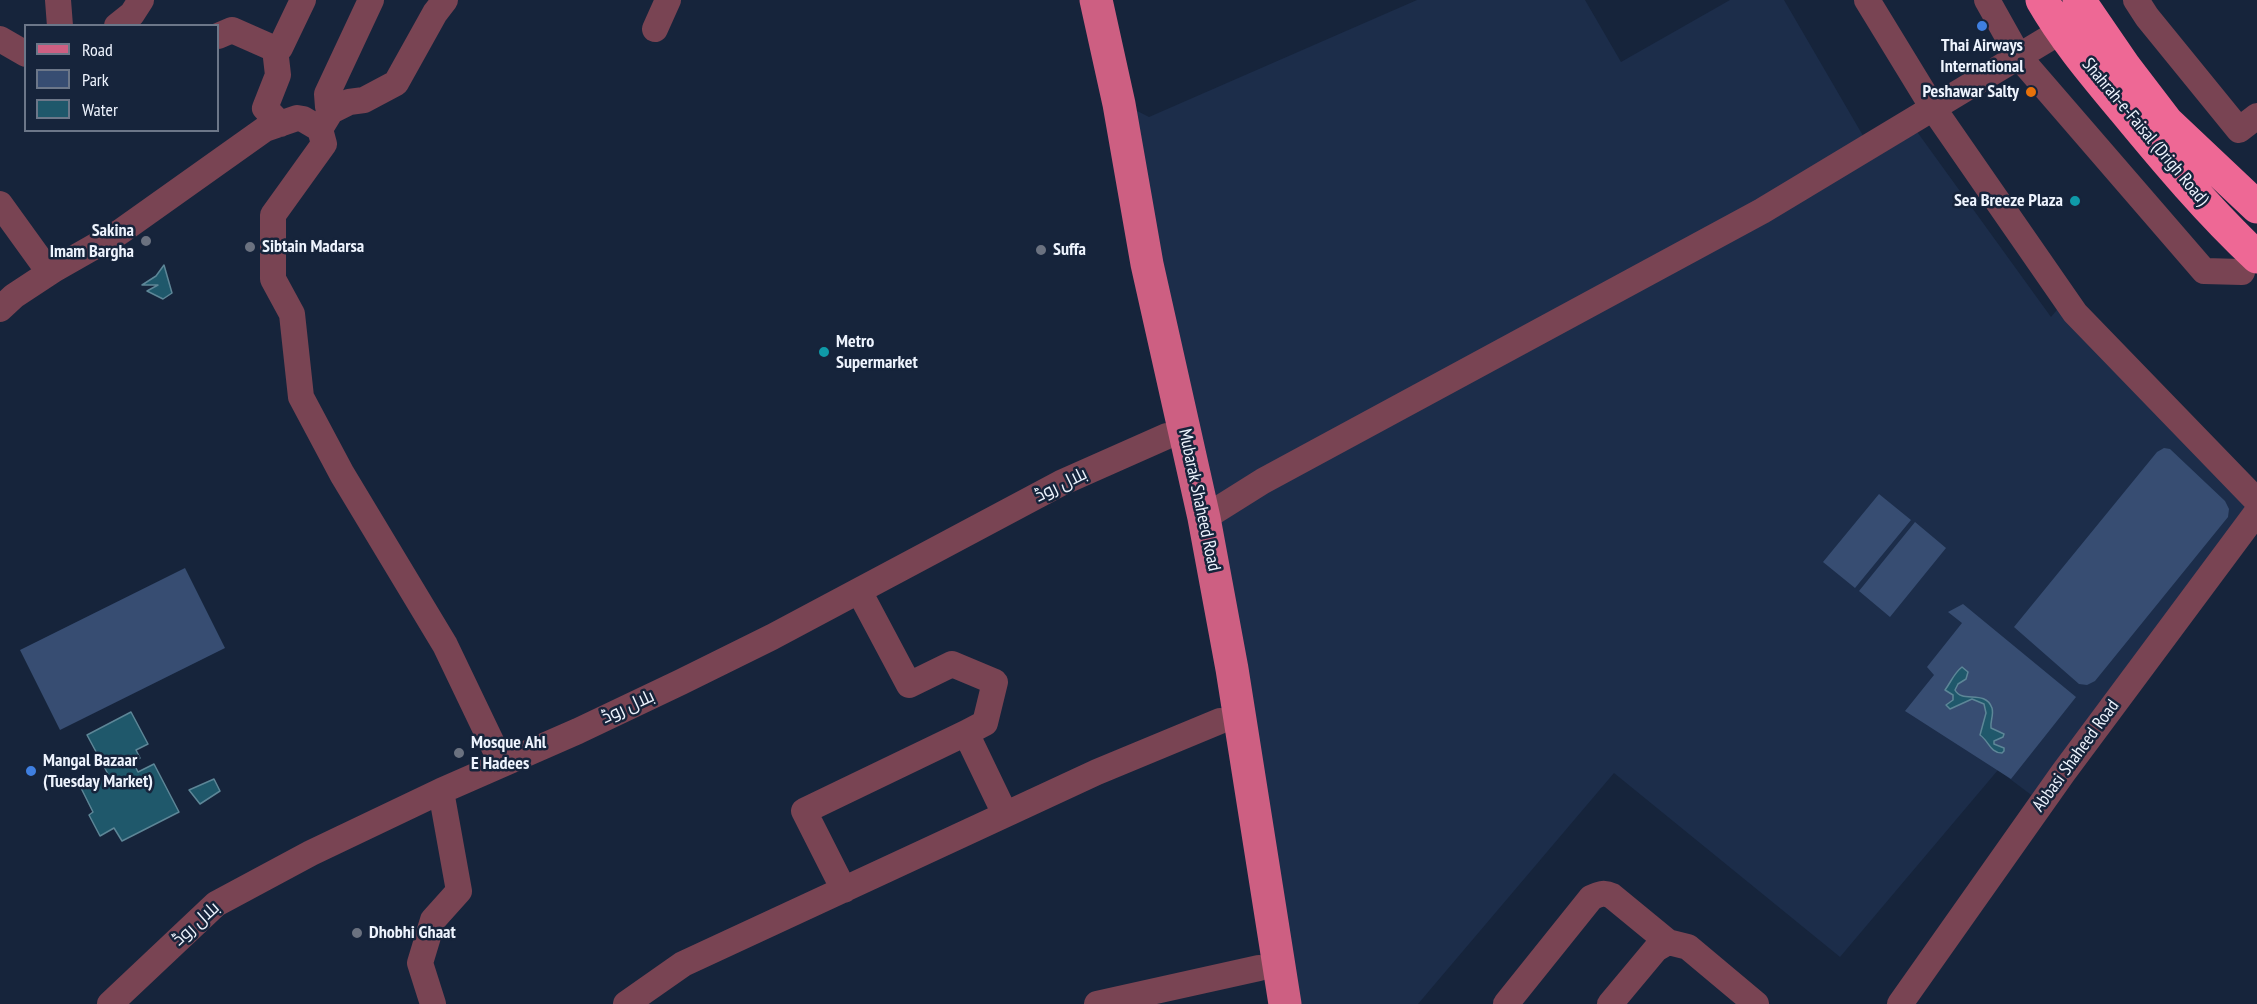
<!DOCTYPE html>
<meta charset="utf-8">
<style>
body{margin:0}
#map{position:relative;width:2257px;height:1004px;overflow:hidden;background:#16243b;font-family:"PT Sans Narrow",sans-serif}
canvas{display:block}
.legend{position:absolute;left:24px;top:24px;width:195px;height:108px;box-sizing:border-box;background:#16243b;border:2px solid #6c7789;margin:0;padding:8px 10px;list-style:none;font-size:18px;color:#edf3fd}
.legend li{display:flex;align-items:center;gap:12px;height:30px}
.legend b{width:30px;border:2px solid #6c7789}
</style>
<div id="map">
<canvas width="2257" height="1004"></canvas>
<ul class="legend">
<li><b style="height:8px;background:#cd5f82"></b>Road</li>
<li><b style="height:16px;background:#374d72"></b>Park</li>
<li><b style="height:16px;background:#1f586b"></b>Water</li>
</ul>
</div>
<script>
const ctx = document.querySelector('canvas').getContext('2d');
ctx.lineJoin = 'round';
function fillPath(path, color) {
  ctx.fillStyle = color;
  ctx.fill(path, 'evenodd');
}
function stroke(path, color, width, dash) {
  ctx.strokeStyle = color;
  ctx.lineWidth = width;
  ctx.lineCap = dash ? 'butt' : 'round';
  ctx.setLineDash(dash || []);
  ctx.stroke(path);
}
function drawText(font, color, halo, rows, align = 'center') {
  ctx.font = font + ' "PT Sans Narrow",Cairo,sans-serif';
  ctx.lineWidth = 5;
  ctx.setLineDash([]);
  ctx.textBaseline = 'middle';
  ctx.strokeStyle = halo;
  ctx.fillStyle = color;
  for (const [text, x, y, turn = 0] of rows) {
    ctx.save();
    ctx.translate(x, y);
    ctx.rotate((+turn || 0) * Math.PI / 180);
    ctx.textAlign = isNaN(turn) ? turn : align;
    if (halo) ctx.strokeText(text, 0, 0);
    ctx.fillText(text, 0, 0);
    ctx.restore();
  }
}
fillPath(new Path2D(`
 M 1417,0 L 1585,0 L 1621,62 L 1730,0 L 1784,0 L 1869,146 L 1910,122 L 2051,317 L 2066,299 L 2257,501 L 2042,803 L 1998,770 L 1840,957 L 1614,773 L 1418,1004 L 1276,1004 L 1198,519 L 1106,95 L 1149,117 Z`), '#1c2d4a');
fillPath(new Path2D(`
 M 2164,448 L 2170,449 L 2225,501 L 2229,509 L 2228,517 L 2095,681 L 2087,685 L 2079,684 L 2014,627 L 2157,452 Z
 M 1879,494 L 1911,520 L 1855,588 L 1823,562 Z
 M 1915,522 L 1946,548 L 1890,617 L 1859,591 Z
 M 185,568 L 225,648 L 60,730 L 20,650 Z
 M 1963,604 L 2076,697 L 2011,779 L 1905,711 L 1934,675 L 1927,667 L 1962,623 L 1948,612 Z`), '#374d72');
const water = new Path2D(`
 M 164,265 L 172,293 L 163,299 L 147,291 L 158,285 L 142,285 L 156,276 Z
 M 1962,667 L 1968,672 L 1966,679 L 1958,684 L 1955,690 C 1962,704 1985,689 1992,708 C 1994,715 1990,721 1991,728 L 2004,734 L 2003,737 L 1994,741 L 1994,744 L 2004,748 L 2004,751 L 2002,753 C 1990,753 1989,741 1980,735 L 1986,713 L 1984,704 L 1972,699 L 1950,709 L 1946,705 L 1953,700 L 1953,695 L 1945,690 C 1951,682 1954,673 1962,667 Z
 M 131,712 L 148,744 L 136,750 L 140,758 L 133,762 L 138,772 L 154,764 L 179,812 L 122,841 L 114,828 L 100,836 L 89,815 L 93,812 L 81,788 L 108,774 L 87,735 Z
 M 214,779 L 220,791 L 200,804 L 189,790 Z`);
fillPath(water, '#1f586b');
stroke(water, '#5d8697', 1.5);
stroke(new Path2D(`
 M 58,0 L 60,26
 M 1867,0 L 1933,108 L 2075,313 L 2257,501
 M 1987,0 L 2019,57 L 2204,271 L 2242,272
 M 2136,0 L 2147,17 L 2239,130 L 2257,116
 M 117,26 L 132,14 L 141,0
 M 655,29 L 668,0
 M 218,36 L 232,30 L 275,49 L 280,48 L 303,0
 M 0,39 L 26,54
 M 275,49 L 278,75 L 265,108 L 280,124
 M 331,111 L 328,107 L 327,94 L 371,0
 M 320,129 L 331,111 L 349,102 L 364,100 L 396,83 L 435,13 L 445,0
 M 0,204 L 49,272
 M 0,309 L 14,296 L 55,269 L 120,232 L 265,129 L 297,118 L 303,119 L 320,129 L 324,144 L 273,215 L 273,279 L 292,314 L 301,397 L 342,474 L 445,645 L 502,764
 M 1204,518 L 1263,481 L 1762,211 L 2061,31
 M 859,591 L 909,685 L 952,664 L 995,682 L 985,723 L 966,733 L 1005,814
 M 844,890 L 804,811 L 966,733
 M 110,1004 L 216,904 L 311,853 L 441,791 L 578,731 L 681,682 L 772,637 L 1061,483 L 1167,436
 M 433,1004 L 420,963 L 433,920 L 459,891 L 441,791
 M 626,1004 L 683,964 L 1097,772 L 1220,721
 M 1097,1004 L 1259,968
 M 1506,1004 L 1591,898 C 1599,894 1604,892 1612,896 L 1668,942
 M 1610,1004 L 1656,949 L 1668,942 L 1688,947 L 1756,1004
 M 1900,1004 L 2063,773 L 2257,512`), '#794453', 26);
stroke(new Path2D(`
 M 1096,0 L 1119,104 L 1147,264 L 1204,518 L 1232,669 L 1285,1004`), '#cd5f82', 33);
stroke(new Path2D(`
 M 2042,0 C 2065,40 2095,75 2124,110 C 2166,161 2209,212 2257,257
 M 2079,0 L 2125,67 L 2167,122 L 2257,207`), '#ee6895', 33);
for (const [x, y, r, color] of [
 [1982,26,6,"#3f7fe0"],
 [2031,92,6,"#e8710a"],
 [2075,201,6,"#0f9aa8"],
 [146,241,6,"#6b7280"],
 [250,247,6,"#6b7280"],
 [1041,250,6,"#6b7280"],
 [824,352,6,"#0f9aa8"],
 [459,753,6,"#6b7280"],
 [31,771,6,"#3f7fe0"],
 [357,933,6,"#6b7280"]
]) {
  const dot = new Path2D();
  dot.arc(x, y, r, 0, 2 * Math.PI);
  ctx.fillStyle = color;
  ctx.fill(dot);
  stroke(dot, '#16243b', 2);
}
drawText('bold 18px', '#edf3fd', '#16243b', [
 ["Thai Airways",1982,46,"center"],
 ["International",1982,67,"center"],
 ["Peshawar Salty",2019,92,"right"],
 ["Sea Breeze Plaza",2063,201,"right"],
 ["Sakina",134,231,"right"],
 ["Imam Bargha",134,252,"right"],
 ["Sibtain Madarsa",262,247],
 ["Suffa",1053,250],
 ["Metro",836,342],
 ["Supermarket",836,363],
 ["Mosque Ahl",471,743],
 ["E Hadees",471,764],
 ["Mangal Bazaar",43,761],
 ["(Tuesday Market)",43,782],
 ["Dhobhi Ghaat",369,933]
], 'left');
drawText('18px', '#edf3fd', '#16243b', [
 ["Shahrah-e-Faisal (Drigh Road)",2145,132,50],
 ["بلال روڈ",1061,485,-26],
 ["Mubarak Shaheed Road",1199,500,78],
 ["بلال روڈ",628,707,-25],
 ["Abbasi Shaheed Road",2076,756,-54],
 ["بلال روڈ",196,924,-42]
]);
</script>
